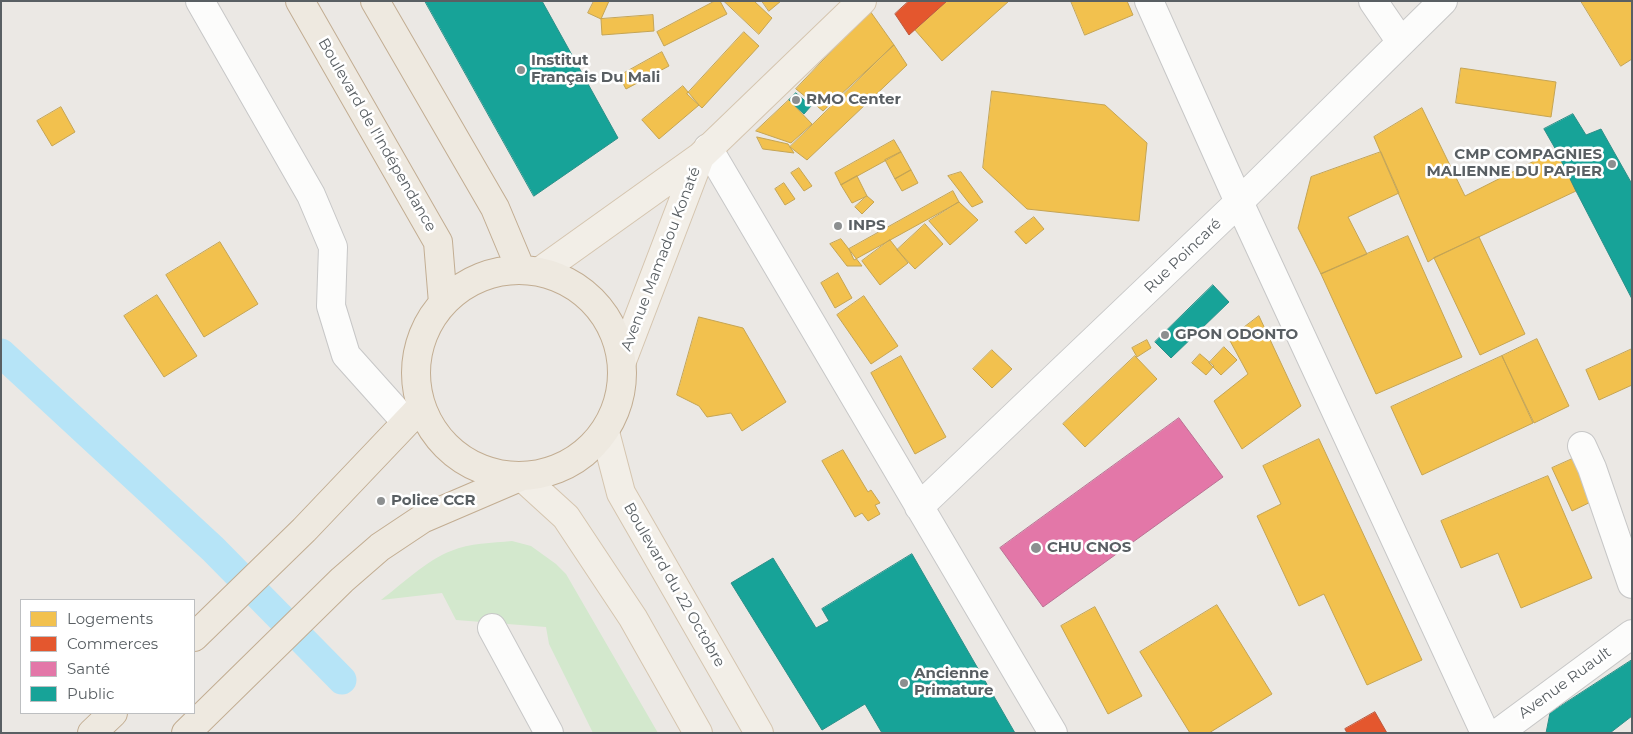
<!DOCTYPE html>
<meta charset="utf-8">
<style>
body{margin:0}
#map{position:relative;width:1633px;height:734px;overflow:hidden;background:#ebe8e4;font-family:Montserrat,sans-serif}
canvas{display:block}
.frame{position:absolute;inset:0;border:2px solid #595f63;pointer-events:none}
.legend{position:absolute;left:20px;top:599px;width:175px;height:115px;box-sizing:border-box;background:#fff;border:1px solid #bdbfc1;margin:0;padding:6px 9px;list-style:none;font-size:15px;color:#595f63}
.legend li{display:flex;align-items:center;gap:10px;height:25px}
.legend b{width:25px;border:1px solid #bdbfc1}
</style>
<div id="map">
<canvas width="1633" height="734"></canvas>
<div class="frame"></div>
<ul class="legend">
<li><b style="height:14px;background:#f2c14e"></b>Logements</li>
<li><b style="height:14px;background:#e4572e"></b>Commerces</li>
<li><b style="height:14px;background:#e377a8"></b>Santé</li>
<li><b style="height:14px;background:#17a398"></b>Public</li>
</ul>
</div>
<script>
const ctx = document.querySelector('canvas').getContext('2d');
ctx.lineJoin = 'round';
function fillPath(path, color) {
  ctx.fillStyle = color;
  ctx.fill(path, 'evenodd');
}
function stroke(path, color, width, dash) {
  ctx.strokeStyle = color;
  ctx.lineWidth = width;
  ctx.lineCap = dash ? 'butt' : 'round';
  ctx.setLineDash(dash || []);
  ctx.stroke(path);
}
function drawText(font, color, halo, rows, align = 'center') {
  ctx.font = font + ' Montserrat,sans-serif';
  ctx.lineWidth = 5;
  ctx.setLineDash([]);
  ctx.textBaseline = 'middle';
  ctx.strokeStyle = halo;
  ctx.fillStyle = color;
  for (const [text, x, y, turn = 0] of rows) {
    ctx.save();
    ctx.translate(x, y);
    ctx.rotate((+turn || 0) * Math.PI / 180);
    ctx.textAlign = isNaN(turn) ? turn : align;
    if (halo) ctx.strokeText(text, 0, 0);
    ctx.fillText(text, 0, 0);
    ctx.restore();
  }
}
fillPath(new Path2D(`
 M 512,541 L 531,546 L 556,564 L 566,574 L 658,733 L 593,733 L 549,644 L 546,627 L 456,620 L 442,593 L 381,600 C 401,585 427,560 451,551 C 470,543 492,543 512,541 Z`), '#d3e8cd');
const homes = new Path2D(`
 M 594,1 L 609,1 L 601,19 L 588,13 Z
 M 715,1 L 720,1 L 727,14 L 664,46 L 657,32 Z
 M 724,1 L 754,1 L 772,18 L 759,34 Z
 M 762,1 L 781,1 L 769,11 Z
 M 947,1 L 1009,1 L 942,61 L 915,30 Z
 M 1071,1 L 1127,1 L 1133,15 L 1085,35 Z
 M 1581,1 L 1632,1 L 1632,59 L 1621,66 Z
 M 870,11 L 894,45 L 823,111 L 796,89 Z
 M 653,15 L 654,31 L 602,35 L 601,19 Z
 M 744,32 L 759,46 L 702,108 L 687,94 Z
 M 894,45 L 907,65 L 807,160 L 790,147 Z
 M 662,52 L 669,66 L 626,89 L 619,76 Z
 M 1461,68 L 1556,82 L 1551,117 L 1456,103 Z
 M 683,86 L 699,105 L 659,139 L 642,120 Z
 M 992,91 L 1105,105 L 1147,143 L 1139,221 L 1027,209 L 983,168 Z
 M 789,100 L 812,124 L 791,143 L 756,131 Z
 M 61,107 L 75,132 L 52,146 L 37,121 Z
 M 1422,108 L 1465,196 L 1556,150 L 1576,191 L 1434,258 L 1428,262 L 1374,137 Z
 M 757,137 L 788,144 L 794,153 L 763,149 Z
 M 894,140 L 901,152 L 841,185 L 835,173 Z
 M 901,152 L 911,170 L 895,179 L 885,160 Z
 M 1381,152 L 1399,193 L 1348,217 L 1367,254 L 1321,274 L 1298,228 L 1311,177 Z
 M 799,168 L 812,186 L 804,191 L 791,173 Z
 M 911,170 L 918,183 L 902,191 L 895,179 Z
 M 961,172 L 983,202 L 972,207 L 948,176 Z
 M 857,176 L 867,196 L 852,203 L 841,185 Z
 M 784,183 L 795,199 L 785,205 L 775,189 Z
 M 953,191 L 959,202 L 854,260 L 849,249 Z
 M 867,196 L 874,202 L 862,214 L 855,207 Z
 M 959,202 L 978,220 L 950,245 L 929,221 Z
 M 1034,217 L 1044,229 L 1026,244 L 1015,232 Z
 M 925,224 L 943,244 L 915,269 L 897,250 Z
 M 1408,236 L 1462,357 L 1376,394 L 1321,274 Z
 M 1479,237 L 1525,334 L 1480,355 L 1434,258 Z
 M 841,239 L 862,266 L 847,266 L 830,244 Z
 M 890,240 L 908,263 L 880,285 L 862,261 Z
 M 220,242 L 258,304 L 204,337 L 166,275 Z
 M 838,273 L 852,298 L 835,308 L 821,283 Z
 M 157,295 L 197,356 L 164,377 L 124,316 Z
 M 864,296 L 898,346 L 871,364 L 837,315 Z
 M 1259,316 L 1301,406 L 1242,449 L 1214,401 L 1248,374 L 1229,339 Z
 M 699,317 L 743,328 L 786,402 L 742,431 L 731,413 L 707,417 L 699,406 L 677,395 Z
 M 1537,339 L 1569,406 L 1534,423 L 1502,356 Z
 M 1147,340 L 1151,348 L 1137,357 L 1132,348 Z
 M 1224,347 L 1237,360 L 1221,375 L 1209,363 Z
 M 1632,349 L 1632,385 L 1599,400 L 1586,370 Z
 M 992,350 L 1012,369 L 992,388 L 973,369 Z
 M 1200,354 L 1214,366 L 1206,375 L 1192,363 Z
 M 901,356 L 946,437 L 915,454 L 871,373 Z
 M 1135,356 L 1157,379 L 1085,447 L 1063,424 Z
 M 1502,356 L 1533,423 L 1422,475 L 1391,407 Z
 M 1319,439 L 1422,660 L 1367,685 L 1324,594 L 1299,606 L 1257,516 L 1281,504 L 1263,466 Z
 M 843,450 L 868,492 L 871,490 L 880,503 L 875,505 L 880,514 L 868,521 L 862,513 L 855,517 L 822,461 Z
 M 1579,456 L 1599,498 L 1572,511 L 1552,468 Z
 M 1548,476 L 1592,578 L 1521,608 L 1498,553 L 1461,568 L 1441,521 Z
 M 1217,605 L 1272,694 L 1209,733 L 1190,733 L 1140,652 Z
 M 1095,607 L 1142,696 L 1108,714 L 1061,626 Z`);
fillPath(homes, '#f2c14e');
stroke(homes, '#c4a454', 1);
const shops = new Path2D(`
 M 909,1 L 947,1 L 909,35 L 895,14 Z
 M 1375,712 L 1387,733 L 1347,733 L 1345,729 Z`);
fillPath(shops, '#e4572e');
stroke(shops, '#ba593e', 1);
const health = new Path2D(`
 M 1179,418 L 1223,477 L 1043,607 L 1000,548 Z`);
fillPath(health, '#e377a8');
stroke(health, '#ba7093', 1);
const public = new Path2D(`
 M 425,1 L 542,1 L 618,138 L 534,196 Z
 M 796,93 L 811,106 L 804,114 L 789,100 Z
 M 1573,114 L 1586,135 L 1601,129 L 1632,184 L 1632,299 L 1576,191 L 1556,150 L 1544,129 Z
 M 1213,285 L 1229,302 L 1171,358 L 1155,342 Z
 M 912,554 L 1015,733 L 882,733 L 865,704 L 822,730 L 731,583 L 773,558 L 816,628 L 829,621 L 822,609 Z
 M 1632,660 L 1632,716 L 1610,733 L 1546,733 L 1550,713 Z`);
fillPath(public, '#17a398');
stroke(public, '#2b8f88', 1);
stroke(new Path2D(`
 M 1,353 L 213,549 L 342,680`), '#b6e4f7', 29);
const minor = new Path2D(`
 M 200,1 L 311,195 L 333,247 L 331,306 L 346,355 L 406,422
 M 1149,1 L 1239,202 L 1485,733
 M 1373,1 L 1401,42
 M 708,148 L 1053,733
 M 1582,446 L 1592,468 L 1632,584
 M 919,507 L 1239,202 L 1443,1
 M 492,628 L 549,733
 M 1498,733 L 1632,634`);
const major = new Path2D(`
 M 542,270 L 700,157 L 862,1
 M 622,361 L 700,157
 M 605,432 L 621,493 L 759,733
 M 521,476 L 566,517 L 633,618 L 698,733`);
const highway = new Path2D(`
 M 300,1 L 438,242 L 443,303
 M 375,1 L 495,208 L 521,270
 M416 373a103 103 0 1 1 206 0a103 103 0 1 1-206 0Z
 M 194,637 L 304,530 L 421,407
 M 92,733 L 113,713
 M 186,733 L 342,580 L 380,547 L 422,519 L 520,477`);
stroke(minor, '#c7c7c7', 30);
stroke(major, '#d5c5af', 30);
stroke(highway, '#c2ad92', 30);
stroke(minor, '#fcfcfb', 28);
stroke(major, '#f2eee7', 28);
stroke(highway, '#eee9e0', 28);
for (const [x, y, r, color] of [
 [521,70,5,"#8c8f90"],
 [796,100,5,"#8c8f90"],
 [1612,164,5,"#8c8f90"],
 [838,226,5,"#8c8f90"],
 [1165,335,5,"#8c8f90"],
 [381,501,5,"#8c8f90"],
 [1036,548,6,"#8c8f90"],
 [904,683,5,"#8c8f90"]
]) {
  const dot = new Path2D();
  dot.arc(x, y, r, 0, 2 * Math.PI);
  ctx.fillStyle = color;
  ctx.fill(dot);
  stroke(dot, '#fff', 2);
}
drawText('bold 15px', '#595f63', '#fff', [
 ["Institut",531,61],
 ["Français Du Mali",531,78],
 ["RMO Center",806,100],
 ["CMP COMPAGNIES",1602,155,"right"],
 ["MALIENNE DU PAPIER",1602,172,"right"],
 ["INPS",848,226],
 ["GPON ODONTO",1175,335],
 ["Police CCR",391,501],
 ["CHU CNOS",1047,548],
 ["Ancienne",914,674],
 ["Primature",914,691]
], 'left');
drawText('15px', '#595f63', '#fff', [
 ["Boulevard de l'Indépendance",377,135,60],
 ["Rue Poincaré",1183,256,-44],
 ["Avenue Mamadou Konaté",661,259,-69],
 ["Boulevard du 22 Octobre",674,585,60],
 ["Avenue Ruault",1565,683,-36]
]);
</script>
